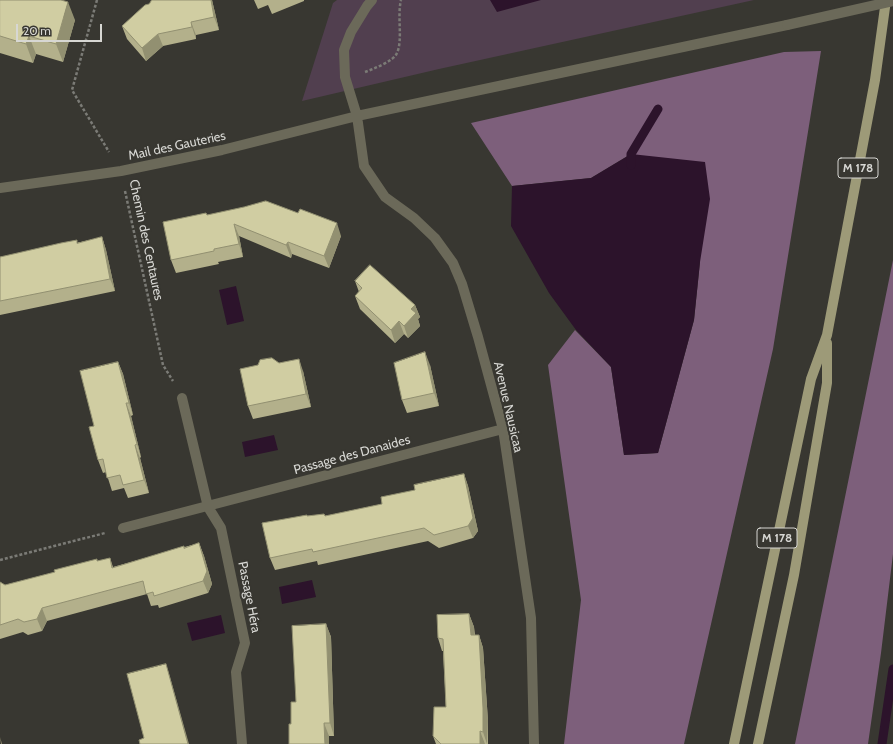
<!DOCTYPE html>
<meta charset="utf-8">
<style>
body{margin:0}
#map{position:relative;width:893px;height:744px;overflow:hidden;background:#383731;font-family:Cabin,sans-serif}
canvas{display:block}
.scale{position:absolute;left:16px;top:24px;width:86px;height:18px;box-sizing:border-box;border:2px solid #d7d7d3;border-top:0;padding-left:5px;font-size:12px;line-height:14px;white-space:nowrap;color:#d7d7d3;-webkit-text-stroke:3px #383731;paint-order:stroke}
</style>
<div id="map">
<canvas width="893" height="744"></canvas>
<div class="scale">20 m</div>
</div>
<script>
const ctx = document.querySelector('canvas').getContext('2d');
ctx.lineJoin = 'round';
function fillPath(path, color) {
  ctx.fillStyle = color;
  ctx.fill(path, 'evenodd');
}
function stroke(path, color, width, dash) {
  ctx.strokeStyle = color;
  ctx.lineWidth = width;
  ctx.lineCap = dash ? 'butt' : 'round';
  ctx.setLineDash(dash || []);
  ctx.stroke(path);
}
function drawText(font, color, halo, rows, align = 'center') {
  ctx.font = font + ' Cabin,sans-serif';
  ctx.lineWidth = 4;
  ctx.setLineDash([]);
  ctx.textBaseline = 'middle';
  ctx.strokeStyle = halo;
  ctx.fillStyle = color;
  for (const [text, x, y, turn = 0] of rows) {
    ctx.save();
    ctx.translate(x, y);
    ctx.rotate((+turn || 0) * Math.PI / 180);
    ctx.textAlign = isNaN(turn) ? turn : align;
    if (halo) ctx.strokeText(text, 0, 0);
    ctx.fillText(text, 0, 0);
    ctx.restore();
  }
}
fillPath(new Path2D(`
 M 337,0 L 754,0 L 439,69 L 302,101 L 333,3 Z`), '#513f4f');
fillPath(new Path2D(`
 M 821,51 L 773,349 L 684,744 L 564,744 L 581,600 L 548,365 L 575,330 L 611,367 L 624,455 L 658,453 L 694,320 L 700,262 L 631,154 L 591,178 L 512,186 L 471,123 L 784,52 Z
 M 893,260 L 893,554 L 881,653 L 868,744 L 795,744 Z`), '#7d5f7b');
fillPath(new Path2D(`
 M 490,0 L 541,0 L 497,12 Z
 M 631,154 L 705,162 L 710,199 L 700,262 L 694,320 L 658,453 L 624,455 L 611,367 L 576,330 L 549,293 L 511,226 L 512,186 L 591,178 Z
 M 236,286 L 244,321 L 227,325 L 219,290 Z
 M 274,435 L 278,450 L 245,457 L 242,442 Z
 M 312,580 L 316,597 L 282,604 L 279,587 Z
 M 221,615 L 225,633 L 192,641 L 187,623 Z`), '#2c132b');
stroke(new Path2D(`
 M 631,165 L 631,154 L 658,109
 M 882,744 L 893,669`), '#2c132b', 9);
stroke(new Path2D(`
 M 97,0 L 72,90 L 109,152
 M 365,72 C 373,69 394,61 397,53 C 403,40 397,16 401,0
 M 125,191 L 163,365 L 173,381
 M 0,560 L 105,533`), '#7b7b76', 2.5, [3, 2]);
stroke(new Path2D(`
 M 372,0 L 367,6 L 351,32 L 344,50 L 345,77 L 357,116 L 364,166 L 385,197 L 414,218 L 435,238 L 453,263 L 462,284 L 478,337 L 503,429 L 531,618 L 534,744
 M 0,188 L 121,171 L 222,150 L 357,116 L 787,25
 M 182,398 L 208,507 L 221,528 L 245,643 L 236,672 L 242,744
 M 123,528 L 503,429`), '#6b6959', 10);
stroke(new Path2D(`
 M 734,744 L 811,379 L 827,335 L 875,80 L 886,0
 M 758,744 L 794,575 L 827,383 L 827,343`), '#9d9a78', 10);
stroke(new Path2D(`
 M 787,25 L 893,1`), '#6b6959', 10);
fillPath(new Path2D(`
 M 0,0 L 75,20 L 63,62 L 36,54 L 33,63 L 0,53 Z
 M 152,0 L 212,0 L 219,30 L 196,35 L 196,39 L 163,46 L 146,61 L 127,39 L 122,26 L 149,4 Z
 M 254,0 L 304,0 L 304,1 L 272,14 L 268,5 L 258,9 Z
 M 207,215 L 341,236 L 329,268 L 292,254 L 291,258 L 239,236 L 243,257 L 218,262 L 219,264 L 176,273 L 171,260 Z
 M 102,237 L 106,250 L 115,291 L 0,315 L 0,257 L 77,243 Z
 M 355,281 L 415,305 L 420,317 L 418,319 L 420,326 L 408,338 L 404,334 L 395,343 L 360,309 L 355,296 L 359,292 Z
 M 118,362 L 123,374 L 133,415 L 131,416 L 141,457 L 140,458 L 149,493 L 128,498 L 124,488 L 112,491 L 106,472 L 103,473 L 98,460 Z
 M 279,363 L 303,371 L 311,407 L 253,419 L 248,406 Z
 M 430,365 L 439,406 L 407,413 L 402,400 Z
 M 464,474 L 468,486 L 478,531 L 473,538 L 439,548 L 428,541 L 318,565 L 317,561 L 275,570 L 270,558 L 324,514 L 325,516 L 382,504 L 415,490 Z
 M 199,543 L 204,556 L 212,584 L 208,593 L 159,608 L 158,605 L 151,606 L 147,594 L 47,621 L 42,631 L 28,635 L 23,632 L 0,639 L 0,582 L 5,585 L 110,558 L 113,567 Z
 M 469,614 L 474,627 L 475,635 L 479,635 L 483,648 L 488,721 L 488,744 L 436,744 L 433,736 L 446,707 L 443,651 L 442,651 L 438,638 Z
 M 326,624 L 331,637 L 334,736 L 329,736 L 291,724 L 296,702 Z`), '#b3b08b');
fillPath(new Path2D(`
 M 211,0 L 212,0 L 219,30 L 214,17 Z
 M 68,2 L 75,20 L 63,62 L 56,44 Z
 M 191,22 L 196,35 L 196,39 L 192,27 Z
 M 158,34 L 163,46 L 146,61 L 142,48 Z
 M 29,36 L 36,54 L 33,63 L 26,44 Z
 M 337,223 L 341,236 L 329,268 L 324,256 Z
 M 234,224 L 239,236 L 243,257 L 239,244 Z
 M 102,237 L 106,250 L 115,291 L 110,279 Z
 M 288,242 L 292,254 L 291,258 L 286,245 Z
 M 415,305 L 420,317 L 418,319 L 420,326 L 408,338 L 404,326 L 411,309 Z
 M 399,321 L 404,334 L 395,343 L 391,330 Z
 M 425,352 L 430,365 L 439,406 L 434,393 Z
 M 299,359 L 303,371 L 311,407 L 306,394 Z
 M 118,362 L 123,374 L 133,415 L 129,403 Z
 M 126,403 L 131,416 L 141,457 L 137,444 Z
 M 135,445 L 140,458 L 149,493 L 144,480 Z
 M 464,474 L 468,486 L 478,531 L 473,538 L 468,526 Z
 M 199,543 L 204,556 L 212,584 L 208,593 L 203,581 Z
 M 42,608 L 47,621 L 42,631 L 37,619 Z
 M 469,614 L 474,627 L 475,648 L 471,635 Z
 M 326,624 L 331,637 L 334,736 L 330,723 Z
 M 479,635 L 483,648 L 488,721 L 487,744 L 483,732 Z
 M 166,664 L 170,677 L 189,744 L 188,744 Z
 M 324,723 L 329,736 L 329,744 L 325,744 Z
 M 480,731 L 485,744 L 480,744 Z
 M 0,737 L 2,744 L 1,744 Z`), '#929071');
const building = new Path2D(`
 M 0,0 L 61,0 L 68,2 L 56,44 L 29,36 L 26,44 L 0,36 Z
 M 152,0 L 211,0 L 214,17 L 191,22 L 192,27 L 158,34 L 142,48 L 122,26 L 145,5 L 149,4 Z
 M 266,201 L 298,213 L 300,209 L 337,223 L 324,256 L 288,242 L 286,245 L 234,224 L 239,244 L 214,249 L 214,251 L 171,260 L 163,222 L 206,213 L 207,215 L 244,207 Z
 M 102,237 L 110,279 L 0,301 L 0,257 L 61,243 L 77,240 L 77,243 Z
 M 370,265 L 415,305 L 411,309 L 416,313 L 404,326 L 399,321 L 391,330 L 355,296 L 362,288 L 355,281 Z
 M 425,352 L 434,393 L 402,400 L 394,363 Z
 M 272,358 L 279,363 L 299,359 L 306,394 L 248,406 L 240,369 L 258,365 L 260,360 Z
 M 118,362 L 129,403 L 126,403 L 137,444 L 135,445 L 144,480 L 123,485 L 120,475 L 107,478 L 103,459 L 98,460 L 89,427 L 94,426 L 80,371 Z
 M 464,474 L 473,518 L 468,526 L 434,535 L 424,528 L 313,552 L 312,549 L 270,558 L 262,523 L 307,515 L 307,516 L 324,514 L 325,516 L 382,504 L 381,497 L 415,490 L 414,485 Z
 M 199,543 L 207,571 L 203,581 L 154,596 L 153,592 L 146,594 L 143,581 L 42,608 L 37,619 L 24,622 L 18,619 L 0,625 L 0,582 L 5,585 L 55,572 L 54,570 L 97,559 L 97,561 L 110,558 L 112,568 L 184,546 L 184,548 Z
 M 469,614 L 471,635 L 479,635 L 483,708 L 483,732 L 480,731 L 480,744 L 441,744 L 433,736 L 434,707 L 446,707 L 443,639 L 438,638 L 437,615 Z
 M 326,624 L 330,723 L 324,723 L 325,744 L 289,744 L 289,724 L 291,724 L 291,702 L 296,702 L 292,626 Z
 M 166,664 L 188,744 L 140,744 L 139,740 L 144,738 L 127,674 Z`);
fillPath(building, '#d0cda2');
stroke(building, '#929071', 1);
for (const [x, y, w] of [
 [858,168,40],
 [777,538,40]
]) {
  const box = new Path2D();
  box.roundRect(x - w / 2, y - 10, w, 20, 3);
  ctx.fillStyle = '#383731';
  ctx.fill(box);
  stroke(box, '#d7d7d3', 1);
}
drawText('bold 12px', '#d7d7d3', null, [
 ["M 178",858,168],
 ["M 178",777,538]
]);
drawText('13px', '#d7d7d3', '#383731', [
 ["Mail des Gauteries",177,146,-12],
 ["Chemin des Centaures",146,240,78],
 ["Avenue Nausicaa",508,407,77],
 ["Passage des Danaides",352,455,-15],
 ["Passage Héra",249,597,79]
]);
</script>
